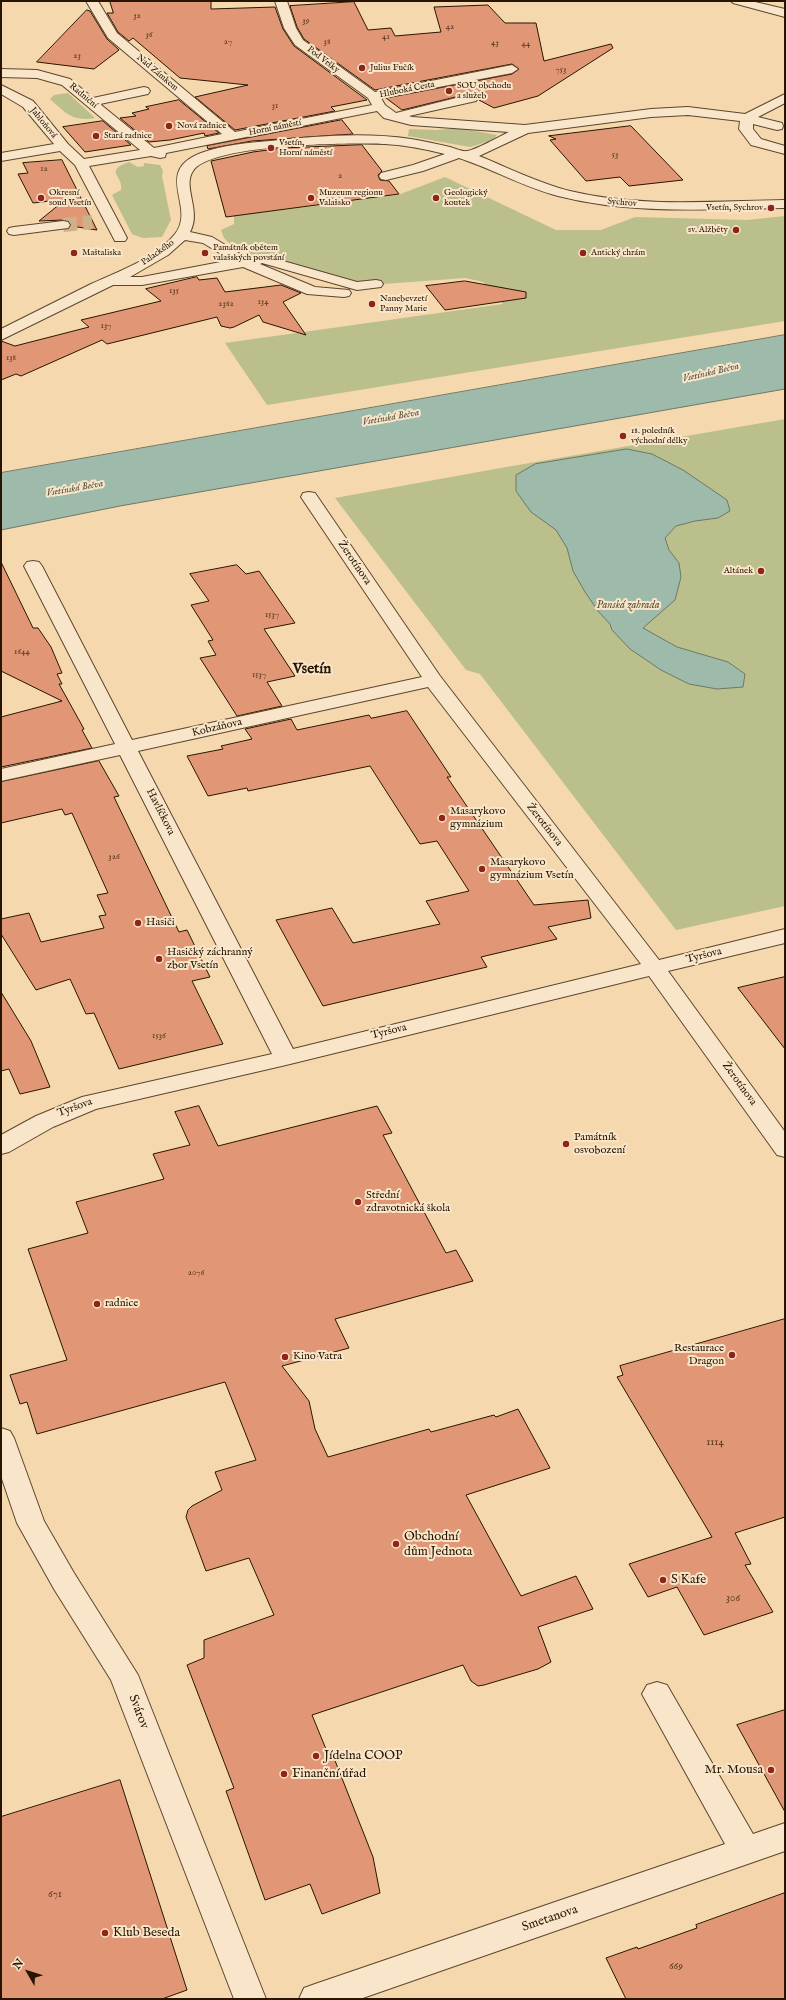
<!DOCTYPE html>
<meta charset="utf-8">
<style>
body{margin:0}
#map{position:relative;width:786px;height:2000px;overflow:hidden;background:#f6d8ae;font-family:"IM FELL English",serif}
canvas{display:block}
.frame{position:absolute;inset:0;border:2px solid #281500;pointer-events:none}
.north{position:absolute;left:8px;top:1952px;width:40px;height:40px;-webkit-text-stroke:3px #f9e6ca;paint-order:stroke;rotate:309deg;font-size:11px;font-weight:700;line-height:16px;text-align:center;color:#281500}
.north::after{content:'';display:block;margin:auto;width:14px;height:18px;background:#281500;clip-path:polygon(50% 0,100% 100%,50% 72%,0 100%)}
</style>
<div id="map">
<canvas width="786" height="2000"></canvas>
<div class="frame"></div>
<div class="north">N</div>
</div>
<script>
const ctx = document.querySelector('canvas').getContext('2d');
ctx.lineJoin = 'round';
function fillPath(path, color) {
  ctx.fillStyle = color;
  ctx.fill(path, 'evenodd');
}
function stroke(path, color, width, dash) {
  ctx.strokeStyle = color;
  ctx.lineWidth = width;
  ctx.lineCap = dash ? 'butt' : 'round';
  ctx.setLineDash(dash || []);
  ctx.stroke(path);
}
function drawText(font, color, halo, rows, align = 'center') {
  ctx.font = font + ' "IM FELL English",serif';
  ctx.lineWidth = 4;
  ctx.setLineDash([]);
  ctx.textBaseline = 'middle';
  ctx.strokeStyle = halo;
  ctx.fillStyle = color;
  for (const [text, x, y, turn = 0] of rows) {
    ctx.save();
    ctx.translate(x, y);
    ctx.rotate((+turn || 0) * Math.PI / 180);
    ctx.textAlign = isNaN(turn) ? turn : align;
    if (halo) ctx.strokeText(text, 0, 0);
    ctx.fillText(text, 0, 0);
    ctx.restore();
  }
}
fillPath(new Path2D(`
 M 68,93 L 95,118 C 72,122 66,113 50,99 L 54,95 Z
 M 459,128 L 497,135 L 493,140 L 470,147 L 408,136 L 409,129 L 436,130 Z
 M 129,162 L 138,167 L 144,166 L 144,163 L 160,165 L 163,171 L 162,176 L 171,220 L 162,237 L 143,238 L 132,234 L 112,195 L 121,190 C 124,176 103,171 129,162 Z
 M 445,177 L 556,230 L 601,230 L 635,217 L 747,220 L 785,216 L 785,321 L 267,405 L 225,343 L 503,304 L 483,282 L 465,278 L 357,286 L 262,259 L 238,249 L 231,245 L 224,238 L 221,230 L 234,224 L 234,216 L 398,195 Z
 M 785,419 L 785,906 L 676,930 L 480,674 L 466,670 L 335,498 L 495,469 Z`), '#bbbf8b');
const water = new Path2D(`
 M 785,335 L 785,389 L 120,506 L 1,530 L 1,473 Z
 M 627,449 L 652,454 L 683,470 L 727,500 L 730,511 L 718,518 L 695,521 L 676,526 L 665,538 L 669,550 L 679,563 L 681,577 L 675,600 L 643,628 L 677,647 L 728,662 L 745,674 L 743,687 L 717,689 L 689,684 L 661,670 L 630,649 L 612,630 L 610,624 L 598,611 L 585,592 L 573,571 L 567,548 L 556,530 L 531,512 L 516,491 L 516,475 L 535,464 Z`);
fillPath(water, '#9dbaaa');
stroke(water, '#6e7866', 1);
const building = new Path2D(`
 M 110,1 L 211,1 L 211,9 L 275,7 L 283,29 L 294,46 L 367,100 L 331,107 L 335,111 L 235,130 L 195,97 L 248,85 L 180,78 L 133,38 L 129,41 L 118,32 L 107,13 L 113,13 Z
 M 354,2 L 368,30 L 391,28 L 395,36 L 441,32 L 434,7 L 488,5 L 505,23 L 536,23 L 544,61 L 611,44 L 613,48 L 538,96 L 494,108 L 479,100 L 479,97 L 472,93 L 402,110 L 386,98 L 512,74 L 519,69 L 512,64 L 375,90 L 304,39 L 297,27 L 290,6 Z
 M 87,10 L 90,11 L 107,39 L 119,50 L 94,69 L 37,62 Z
 M 179,100 L 219,133 L 205,136 L 204,133 L 170,140 L 149,142 L 120,118 L 136,116 L 132,113 L 149,109 L 146,107 Z
 M 342,120 L 353,134 L 252,141 L 208,149 L 207,146 Z
 M 103,121 L 131,145 L 85,152 L 63,127 Z
 M 631,126 L 683,180 L 629,186 L 620,177 L 586,181 L 550,140 L 556,139 L 549,136 Z
 M 362,145 L 382,171 L 378,175 L 380,180 L 389,181 L 399,194 L 226,217 L 211,161 L 253,152 L 283,148 Z
 M 62,160 L 97,230 L 71,226 L 69,221 L 63,220 L 39,221 L 66,199 L 33,203 L 18,174 L 28,173 L 23,163 Z
 M 197,277 L 199,280 L 217,278 L 225,292 L 281,285 L 301,293 L 283,302 L 306,335 L 263,322 L 259,315 L 234,327 L 230,328 L 221,326 L 217,317 L 107,344 L 102,340 L 21,376 L 16,374 L 1,380 L 1,341 L 15,346 L 89,327 L 81,320 L 161,301 L 146,289 Z
 M 465,281 L 526,292 L 526,298 L 445,310 L 426,286 Z
 M 1,562 L 33,628 L 38,628 L 51,647 L 62,673 L 57,674 L 62,684 L 59,684 L 84,729 L 82,730 L 92,748 L 1,767 L 1,717 L 62,701 L 1,671 Z
 M 237,565 L 246,574 L 259,571 L 295,623 L 264,629 L 295,676 L 267,682 L 282,706 L 237,716 L 200,658 L 216,655 L 208,641 L 213,640 L 191,605 L 209,601 L 190,574 Z
 M 407,711 L 451,777 L 447,777 L 534,905 L 588,900 L 591,918 L 548,927 L 557,939 L 481,957 L 487,967 L 323,1006 L 276,920 L 332,908 L 353,943 L 440,924 L 426,901 L 469,891 L 437,841 L 420,844 L 370,766 L 248,791 L 247,788 L 208,796 L 187,756 L 223,749 L 221,746 L 252,739 L 245,729 L 291,719 L 297,730 L 369,715 L 371,718 Z
 M 99,761 L 119,796 L 114,797 L 179,932 L 187,930 L 210,977 L 192,981 L 223,1044 L 119,1069 L 94,1013 L 86,1014 L 70,979 L 36,990 L 1,934 L 1,919 L 29,913 L 41,942 L 104,928 L 99,916 L 106,915 L 97,895 L 108,893 L 72,813 L 65,815 L 62,809 L 1,823 L 1,782 Z
 M 785,977 L 785,1049 L 738,988 Z
 M 1,992 L 31,1041 L 50,1087 L 20,1094 L 9,1069 L 1,1071 Z
 M 199,1106 L 218,1146 L 377,1106 L 392,1133 L 383,1135 L 446,1253 L 456,1250 L 473,1281 L 335,1319 L 349,1348 L 282,1366 L 309,1401 L 315,1429 L 328,1457 L 429,1429 L 431,1432 L 494,1415 L 496,1417 L 518,1409 L 550,1468 L 466,1495 L 521,1596 L 576,1576 L 593,1609 L 538,1627 L 551,1662 L 538,1669 L 484,1685 L 478,1686 L 471,1681 L 463,1665 L 312,1715 L 328,1754 L 334,1758 L 373,1857 L 380,1893 L 322,1914 L 310,1884 L 265,1900 L 226,1791 L 234,1788 L 187,1665 L 204,1658 L 204,1640 L 274,1615 L 249,1558 L 206,1571 L 186,1517 L 188,1510 L 192,1506 L 222,1490 L 215,1472 L 256,1460 L 225,1382 L 37,1434 L 27,1402 L 20,1404 L 10,1375 L 67,1360 L 28,1249 L 88,1233 L 76,1202 L 164,1179 L 153,1154 L 190,1145 L 175,1112 Z
 M 785,1319 L 785,1517 L 735,1533 L 751,1564 L 745,1565 L 773,1612 L 704,1635 L 677,1587 L 648,1597 L 629,1564 L 712,1537 L 617,1377 L 623,1375 L 620,1366 Z
 M 785,1710 L 785,1812 L 737,1725 Z
 M 120,1780 L 187,1990 L 162,1999 L 1,1999 L 1,1817 Z
 M 785,1893 L 785,1999 L 626,1999 L 606,1958 L 637,1947 L 638,1949 L 697,1928 L 696,1925 Z`);
fillPath(building, '#e19776');
stroke(building, '#281500', 1);
stroke(new Path2D(`
 M 63,225 L 92,222`), '#cdb18b', 14, [14, 6]);
const minor = new Path2D(`
 M 86,1 L 98,1 L 117,33 L 235,132 L 372,105 L 368,98 L 295,45 L 284,28 L 275,1 L 287,1 L 296,28 L 303,40 L 375,92 L 512,65 L 518,69 L 512,73 L 381,98 L 385,105 L 396,113 L 472,94 L 478,98 L 476,101 L 409,116 L 412,117 L 525,125 L 651,109 L 688,107 L 745,114 L 785,94 L 785,103 L 758,117 L 782,123 L 783,126 L 782,129 L 777,130 L 753,124 L 753,129 L 761,139 L 785,146 L 785,154 L 751,145 L 739,129 L 740,121 L 688,115 L 651,117 L 528,133 L 479,156 C 509,168 538,183 570,191 C 640,208 714,201 785,200 L 785,208 C 709,209 632,215 558,196 C 523,187 493,169 459,158 L 423,171 L 386,180 L 381,179 L 379,176 L 381,173 L 413,165 L 445,154 C 425,149 405,145 385,144 C 352,142 210,144 193,171 C 182,187 202,211 190,232 L 212,237 L 247,258 L 262,255 L 357,282 L 376,280 L 381,281 L 383,284 L 381,287 L 357,290 L 262,263 L 260,264 L 315,287 L 349,290 L 351,293 L 349,296 L 344,297 L 307,294 L 243,267 L 142,285 L 113,285 L 1,340 L 1,329 C 31,314 61,299 91,284 C 119,271 155,259 175,234 C 197,207 152,172 201,153 C 223,145 247,143 270,141 C 317,136 364,132 411,139 C 424,141 437,144 450,147 C 454,148 463,152 467,151 C 476,150 500,136 509,132 L 411,125 L 384,118 L 377,111 L 166,153 L 165,157 L 160,158 L 151,156 L 89,166 L 127,238 L 125,241 L 115,241 L 75,165 L 60,151 L 1,161 L 1,153 L 54,144 L 23,107 L 1,94 L 1,85 L 33,101 L 68,144 L 84,159 L 140,150 L 62,85 L 37,78 L 1,77 L 1,69 L 37,70 L 70,79 L 93,98 L 144,87 L 148,88 L 150,91 L 148,94 L 100,104 L 154,148 L 222,134 L 108,38 ZM 185,240 L 203,243 L 231,260 L 142,277 L 130,277 L 168,255 Z
 M 731,1 L 751,1 L 785,9 L 785,17 L 733,3 Z
 M 63,221 L 68,222 L 70,225 L 68,228 L 14,235 L 9,234 L 7,231 L 9,228 L 14,227 Z
 M 309,492 L 315,493 L 440,676 L 659,960 L 785,929 L 785,943 L 668,971 L 785,1132 L 785,1157 L 777,1155 L 649,976 L 286,1065 L 96,1109 L 53,1127 L 9,1152 L 1,1154 L 1,1135 L 36,1116 L 82,1097 L 272,1054 L 120,755 L 1,781 L 1,769 L 115,744 L 24,566 L 27,562 L 33,561 L 39,562 L 42,566 L 132,740 L 422,677 L 301,497 L 303,493 ZM 428,687 L 641,964 L 293,1049 L 138,751 Z
 M 1,1428 L 10,1431 L 14,1438 L 44,1521 L 74,1573 L 138,1675 L 266,1999 L 234,1999 L 111,1680 L 54,1589 L 17,1523 L 1,1476 Z
 M 657,1682 L 667,1685 L 753,1834 L 785,1823 L 785,1851 L 360,1999 L 299,1999 L 304,1988 L 315,1984 L 725,1844 L 642,1694 L 647,1685 Z`);
stroke(minor, '#5c462c', 2);
fillPath(minor, '#f9e6ca');
for (const [x, y, r, color] of [
 [362,68,4,"#8f2418"],
 [449,91,4,"#8f2418"],
 [169,126,4,"#8f2418"],
 [96,136,4,"#8f2418"],
 [271,148,4,"#8f2418"],
 [41,198,4,"#8f2418"],
 [311,198,4,"#8f2418"],
 [436,198,4,"#8f2418"],
 [771,208,4,"#8f2418"],
 [736,230,4,"#8f2418"],
 [74,253,4,"#8f2418"],
 [205,253,4,"#8f2418"],
 [583,253,4,"#8f2418"],
 [372,304,4,"#8f2418"],
 [623,436,4,"#8f2418"],
 [761,571,4,"#8f2418"],
 [442,818,4,"#8f2418"],
 [482,869,4,"#8f2418"],
 [138,923,4,"#8f2418"],
 [159,959,4,"#8f2418"],
 [566,1144,4,"#8f2418"],
 [358,1202,4,"#8f2418"],
 [97,1304,4,"#8f2418"],
 [732,1355,4,"#8f2418"],
 [285,1357,4,"#8f2418"],
 [396,1544,4,"#8f2418"],
 [663,1580,4,"#8f2418"],
 [316,1756,4,"#8f2418"],
 [771,1770,4,"#8f2418"],
 [284,1774,4,"#8f2418"],
 [105,1933,4,"#8f2418"]
]) {
  const dot = new Path2D();
  dot.arc(x, y, r, 0, 2 * Math.PI);
  ctx.fillStyle = color;
  ctx.fill(dot);
  stroke(dot, '#f9e6ca', 1.5);
}
drawText('9px', '#56361e', null, [
 ["32",137,16],
 ["39",306,21],
 ["42",450,27],
 ["36",149,35],
 ["41",386,37],
 ["27",228,42],
 ["38",327,42],
 ["43",495,43],
 ["44",526,44],
 ["23",77,56],
 ["753",561,70],
 ["31",275,106],
 ["53",615,155],
 ["12",44,169],
 ["2",340,176],
 ["135",174,291],
 ["134",263,302],
 ["2382",226,304],
 ["137",106,326],
 ["138",11,358],
 ["1537",272,615],
 ["1644",22,652],
 ["1537",259,675],
 ["326",114,857],
 ["1536",159,1036],
 ["2076",196,1273]
]);
drawText('9px', '#281500', '#f9e6ca', [
 ["Pod Vršky",323,60,37],
 ["Nad Zámkem",157,73,40],
 ["Hluboká Cesta",407,90,-11],
 ["Radniční",83,96,40],
 ["Jabloňová",43,123,51],
 ["Horní náměstí",275,128,-11],
 ["Sychrov",622,203,5],
 ["Palackého",158,253,-35]
]);
drawText('9px', '#281500', '#f9e6ca', [
 ["Julius Fučík",370,68],
 ["SOU obchodu",457,86],
 ["a služeb",457,96],
 ["Nová radnice",177,126],
 ["Stará radnice",104,136],
 ["Vsetín,",279,143],
 ["Horní náměstí",279,153],
 ["Okresní",49,193],
 ["soud Vsetín",49,203],
 ["Muzeum regionu",319,193],
 ["Valašsko",319,203],
 ["Geologický",444,193],
 ["koutek",444,203],
 ["Vsetín, Sychrov",763,208,"right"],
 ["sv. Alžběty",728,230,"right"],
 ["Památník obětem",213,248],
 ["valašských povstání",213,258],
 ["Maštaliska",82,253],
 ["Antický chrám",591,253],
 ["Nanebevzetí",380,299],
 ["Panny Marie",380,309],
 ["18. poledník",631,431],
 ["východní délky",631,441],
 ["Altánek",753,571,"right"]
], 'left');
drawText('italic 10px', '#514f3c', '#f9e6ca', [
 ["Vsetínská Bečva",711,373,-13],
 ["Vsetínská Bečva",391,418,-10],
 ["Vsetínská Bečva",75,489,-10]
]);
drawText('11px', '#281500', '#f9e6ca', [
 ["Žerotínova",354,563,56],
 ["Kobzáňova",217,728,-13],
 ["Havlíčkova",160,812,63],
 ["Žerotínova",544,825,52],
 ["Tyršova",704,956,-14],
 ["Tyršova",389,1032,-14],
 ["Žerotínova",739,1084,54],
 ["Tyršova",75,1108,-20]
]);
drawText('italic 11px', '#5b5031', '#f9e6ca', [
 ["Panská zahrada",628,606]
]);
drawText('11px', '#281500', '#f9e6ca', [
 ["Masarykovo",450,812],
 ["gymnázium",450,825],
 ["Masarykovo",490,863],
 ["gymnázium Vsetín",490,876],
 ["Hasiči",146,923],
 ["Hasičký záchranný",167,953],
 ["zbor Vsetín",167,966],
 ["Památník",574,1138],
 ["osvobození",574,1151],
 ["Střední",366,1196],
 ["zdravotnická škola",366,1209],
 ["radnice",105,1304],
 ["Restaurace",724,1349,"right"],
 ["Dragon",724,1362,"right"],
 ["Kino Vatra",293,1357]
], 'left');
drawText('11px', '#56361e', null, [
 ["1114",715,1443],
 ["306",733,1599],
 ["671",55,1895],
 ["669",676,1967]
]);
drawText('13px', '#281500', '#f9e6ca', [
 ["Obchodní",404,1537],
 ["dům Jednota",404,1552],
 ["S Kafe",671,1580],
 ["Jídelna COOP",324,1756],
 ["Mr. Mousa",763,1770,"right"],
 ["Finanční úřad",292,1774],
 ["Klub Beseda",113,1933]
], 'left');
drawText('13px', '#281500', '#f9e6ca', [
 ["Svárov",138,1712,69],
 ["Smetanova",550,1919,-19]
]);
drawText('bold 15px', '#281500', '#f9e6ca', [
 ["Vsetín",312,670]
]);
</script>
